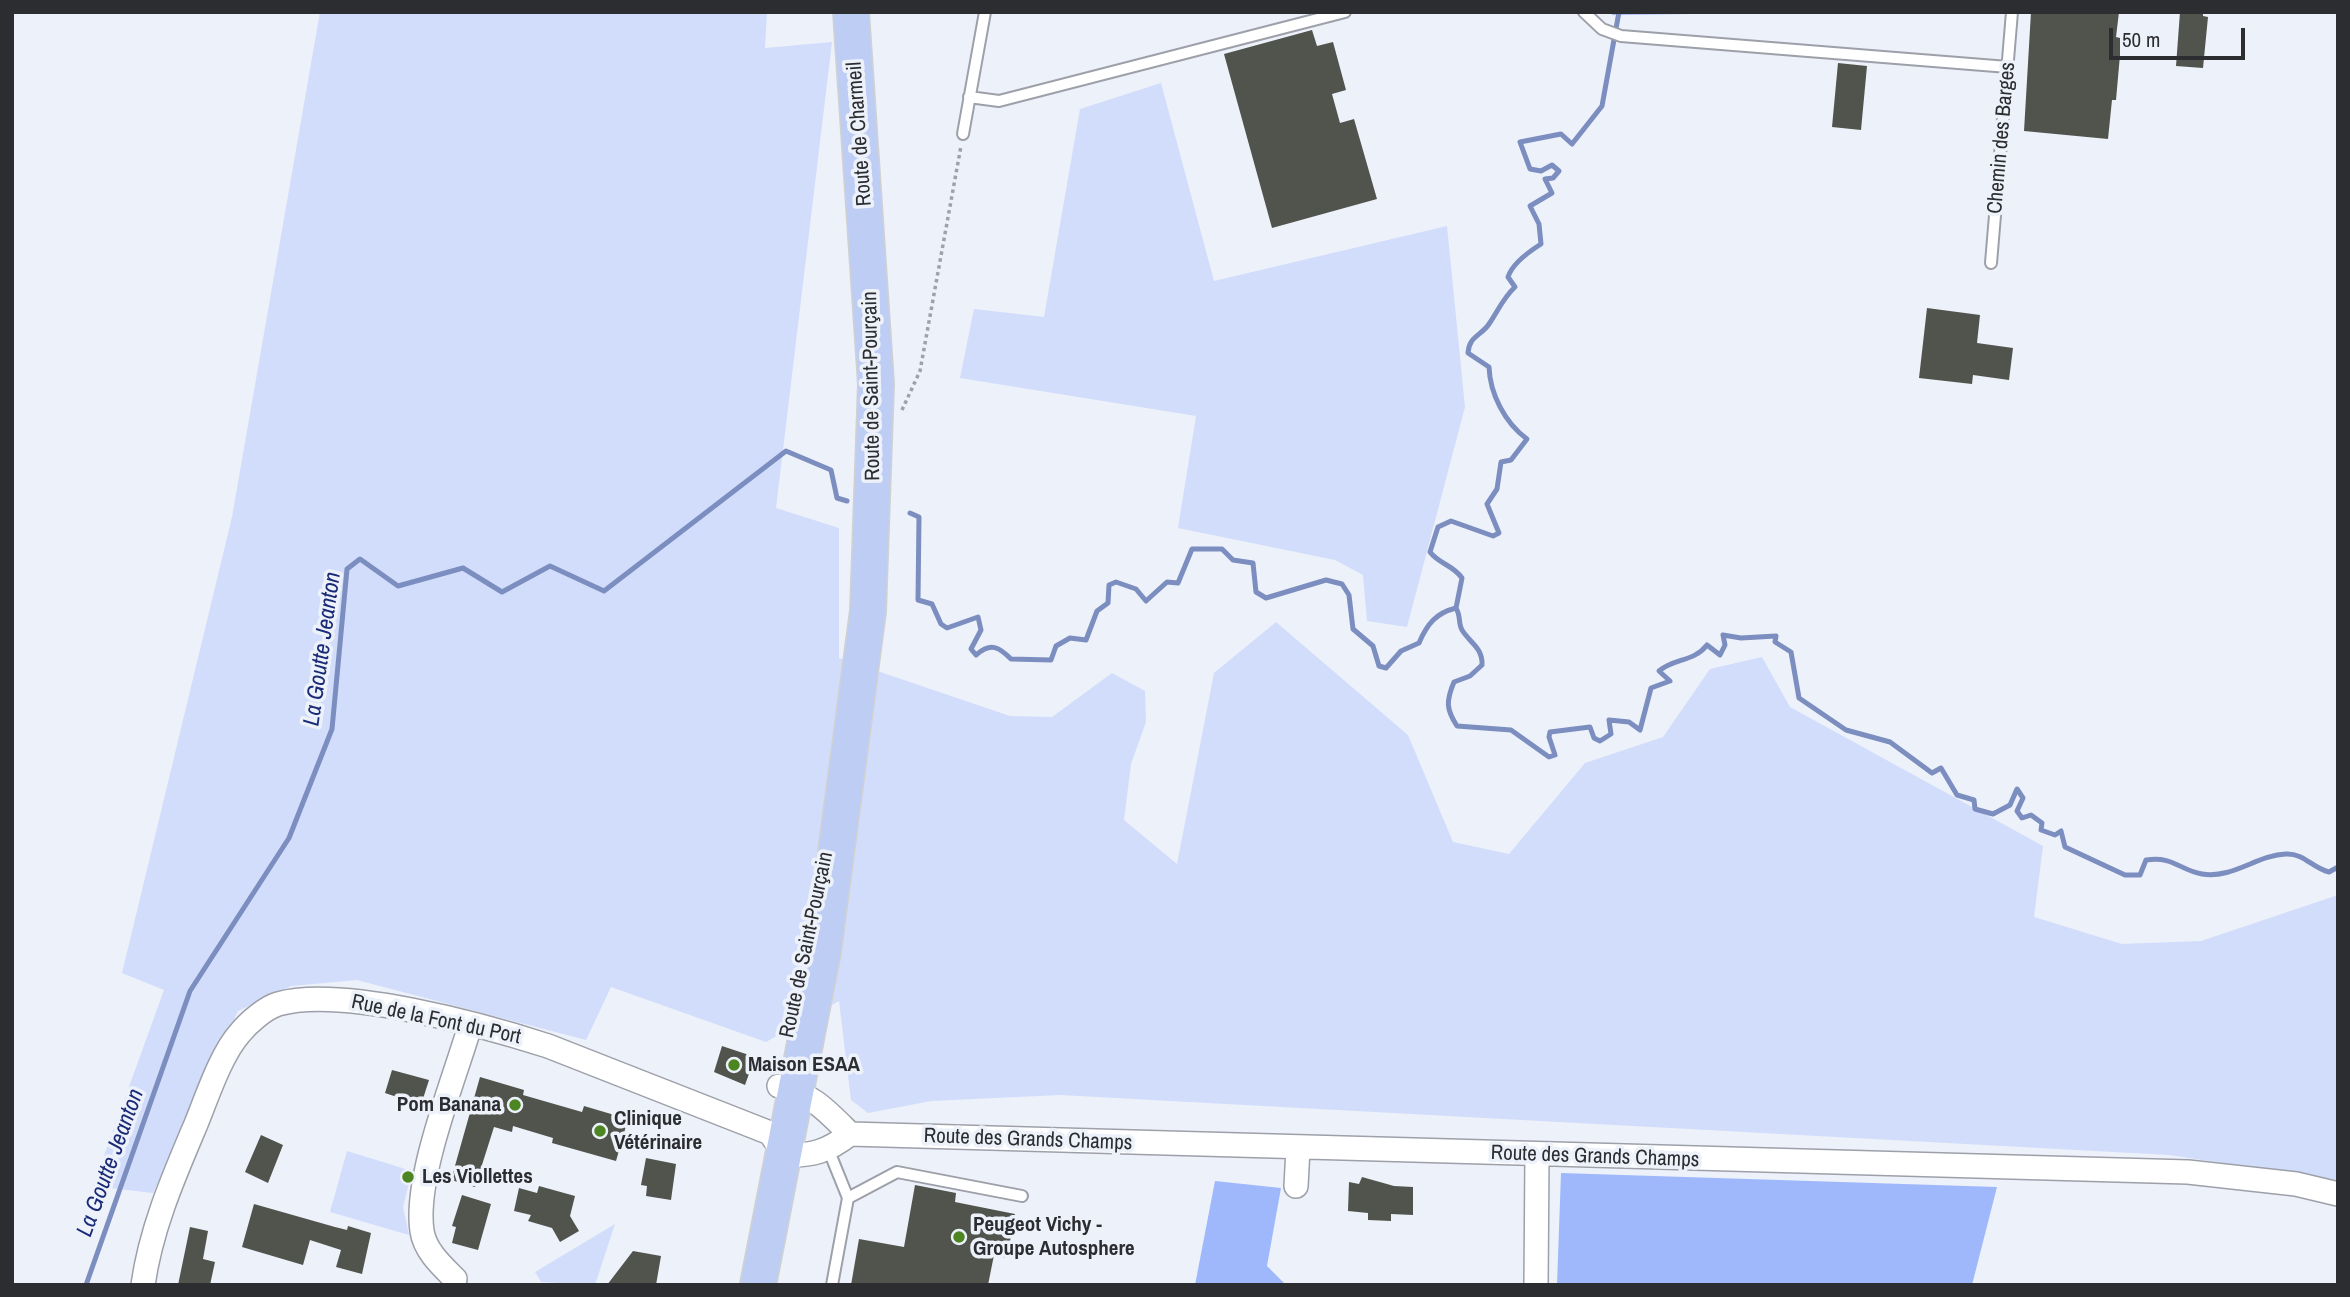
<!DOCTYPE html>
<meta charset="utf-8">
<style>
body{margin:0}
#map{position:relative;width:2350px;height:1297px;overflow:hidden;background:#edf1fa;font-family:"Archivo Narrow",sans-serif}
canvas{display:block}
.frame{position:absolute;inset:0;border:14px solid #2c2d31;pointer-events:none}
.scale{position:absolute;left:2109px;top:28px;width:136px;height:32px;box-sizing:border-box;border:4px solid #2c2d31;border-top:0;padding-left:9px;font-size:21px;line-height:24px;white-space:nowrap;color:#2c2d31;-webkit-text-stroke:5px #edf1fa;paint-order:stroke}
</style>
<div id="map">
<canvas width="2350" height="1297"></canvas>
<div class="frame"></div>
<div class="scale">50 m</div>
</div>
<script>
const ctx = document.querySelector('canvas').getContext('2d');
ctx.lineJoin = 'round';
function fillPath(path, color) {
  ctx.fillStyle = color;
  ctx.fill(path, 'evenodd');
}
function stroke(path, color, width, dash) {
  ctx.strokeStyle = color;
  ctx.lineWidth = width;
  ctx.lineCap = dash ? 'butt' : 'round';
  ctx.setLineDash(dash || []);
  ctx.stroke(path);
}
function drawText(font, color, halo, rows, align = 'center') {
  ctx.font = font + ' "Archivo Narrow",sans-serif';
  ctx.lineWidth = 7;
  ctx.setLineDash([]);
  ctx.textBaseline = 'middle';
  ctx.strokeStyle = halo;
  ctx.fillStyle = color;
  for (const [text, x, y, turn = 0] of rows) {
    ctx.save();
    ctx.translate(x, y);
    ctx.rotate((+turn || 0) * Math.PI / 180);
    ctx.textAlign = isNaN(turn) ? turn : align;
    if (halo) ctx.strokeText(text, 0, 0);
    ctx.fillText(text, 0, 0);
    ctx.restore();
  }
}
fillPath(new Path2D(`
 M 320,12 L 767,12 L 765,48 L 832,42 L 776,508 L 839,528 L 839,658 L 1010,716 L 1052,717 L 1112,673 L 1145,691 L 1146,722 L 1131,764 L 1124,820 L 1177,864 L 1214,673 L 1276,622 L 1408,735 L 1453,842 L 1509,854 L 1585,763 L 1663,737 L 1710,669 L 1762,657 L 1790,707 L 2043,846 L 2034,917 L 2122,944 L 2201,941 L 2338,895 L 2338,1180 L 2169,1155 L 1060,1095 L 931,1101 L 868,1113 L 851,1100 L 839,1001 L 766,1042 L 611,987 L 586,1040 L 357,980 L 291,986 L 238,1011 L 153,1193 L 93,1186 L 164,990 L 122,973 L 232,517 Z
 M 1161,83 L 1214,281 L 1447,226 L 1465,407 L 1407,627 L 1367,621 L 1363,575 L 1335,560 L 1178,528 L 1196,416 L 960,378 L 974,309 L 1044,317 L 1080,109 Z
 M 347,1151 L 412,1171 L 403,1207 L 409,1235 L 330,1212 Z
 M 615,1224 L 595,1285 L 541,1282 L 535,1272 Z`), '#d1ddfa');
fillPath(new Path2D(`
 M 1611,12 L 1847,12 L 1612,15 Z
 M 1561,1173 L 1997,1187 L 1972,1285 L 1557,1285 Z
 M 1215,1181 L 1281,1188 L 1267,1266 L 1286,1285 L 1195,1285 Z`), '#9fb8fc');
stroke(new Path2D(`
 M 910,513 L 919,517 L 918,600 L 932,604 L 941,624 L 947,628 L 978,617 L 981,630 L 971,649 L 976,655 C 991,642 999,647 1011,659 L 1051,660 L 1056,646 L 1070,638 L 1086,640 L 1097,611 L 1108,603 L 1109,585 L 1116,582 L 1136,589 L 1146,601 L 1167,582 L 1178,583 L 1192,549 L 1222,549 L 1233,560 L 1253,563 L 1256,592 L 1266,598 L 1326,580 L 1342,584 L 1349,595 L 1353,629 L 1373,646 L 1379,666 L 1386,668 L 1401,651 L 1419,643 C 1427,624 1436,613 1456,608
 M 1456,608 C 1461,616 1458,623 1462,630 C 1470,643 1483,648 1482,665 L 1470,676 L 1454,682 C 1446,701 1446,709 1457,726 L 1511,730 L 1549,757 L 1555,755 L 1549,737 L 1550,732 L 1590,727 L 1594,738 L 1600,741 L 1611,734 L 1609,720 L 1629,722 L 1640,730 L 1651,688 L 1670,681 L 1659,671 C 1674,658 1694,662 1707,645 L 1720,655 L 1725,645 L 1723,635 L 1741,638 L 1776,636 L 1775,642 L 1791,652 L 1799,698 L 1846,730 L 1890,742 L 1932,773 L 1941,768 L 1957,795 L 1974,800 L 1975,809 L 1993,814 L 2010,805 L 2017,789 L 2023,798 L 2017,811 L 2022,818 L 2031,815 L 2042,823 L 2041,830 L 2055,835 L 2061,831 L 2065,847 L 2125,875 L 2140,875 L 2146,860 C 2174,856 2179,870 2202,874 C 2233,879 2257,855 2286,854 C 2304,853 2312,868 2329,872 L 2338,867
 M 1456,608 L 1462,578 C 1453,565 1439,564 1430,552 L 1438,527 L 1451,521 L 1493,536 L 1499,533 L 1487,504 L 1497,489 L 1501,462 L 1511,460 L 1527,439 C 1505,423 1490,394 1489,367 L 1468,353 C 1469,336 1481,336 1489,324 C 1498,311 1503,298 1515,287 L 1508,277 C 1512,264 1530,251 1541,244 L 1539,224 L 1530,206 L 1552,193 L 1545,179 L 1553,178 L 1559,171 L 1552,165 L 1541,171 L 1530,169 L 1520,142 L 1561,134 L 1572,144 L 1602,106 L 1619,12
 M 86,1285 L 190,991 L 289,838 L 332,729 L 347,569 L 360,559 L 398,586 L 463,568 L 502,592 L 550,566 L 604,591 L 786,451 L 831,470 L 837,498 L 847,501`), '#7c8ebf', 5);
fillPath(new Path2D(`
 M 2031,12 L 2119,12 L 2116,37 L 2120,38 L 2120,55 L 2116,100 L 2112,100 L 2108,139 L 2024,131 Z
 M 2180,12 L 2203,12 L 2203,16 L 2208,17 L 2203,68 L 2176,66 Z
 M 1312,30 L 1317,46 L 1333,42 L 1346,90 L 1332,94 L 1340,123 L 1354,119 L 1377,199 L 1272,228 L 1224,54 Z
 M 1838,63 L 1867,66 L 1861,130 L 1832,127 Z
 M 1927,308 L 1980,315 L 1977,343 L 2013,348 L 2009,380 L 1973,375 L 1972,384 L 1919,378 Z
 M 722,1046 L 755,1057 L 745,1085 L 714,1072 Z
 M 392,1070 L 429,1080 L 421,1105 L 385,1093 Z
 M 480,1077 L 524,1090 L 523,1095 L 582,1112 L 584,1106 L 628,1119 L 616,1161 L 552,1143 L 553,1138 L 513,1126 L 512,1132 L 494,1127 L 475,1187 L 451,1180 Z
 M 261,1135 L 283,1145 L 268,1183 L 245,1172 Z
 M 646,1158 L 676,1164 L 671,1200 L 646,1196 L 647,1186 L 641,1185 Z
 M 1362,1177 L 1394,1186 L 1413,1187 L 1413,1215 L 1391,1214 L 1391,1221 L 1368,1220 L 1368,1213 L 1348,1211 L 1349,1182 L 1359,1184 Z
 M 915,1185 L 956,1193 L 955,1202 L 1015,1214 L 1007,1258 L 994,1255 L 988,1285 L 851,1285 L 859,1239 L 904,1247 Z
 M 539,1186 L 575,1196 L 570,1216 L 579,1231 L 560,1242 L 552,1228 L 528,1221 L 531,1215 L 514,1211 L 519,1188 L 537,1193 Z
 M 462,1195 L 491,1204 L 478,1250 L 452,1243 L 456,1227 L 452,1226 Z
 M 254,1204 L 335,1227 L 347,1230 L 348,1226 L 371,1233 L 362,1274 L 336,1267 L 341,1250 L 310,1240 L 303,1265 L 242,1247 Z
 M 190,1227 L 208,1231 L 203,1259 L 215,1262 L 210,1285 L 178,1285 Z
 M 633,1251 L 661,1256 L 656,1285 L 607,1285 Z`), '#50544d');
const lane = new Path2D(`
 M 1584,12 L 1602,29 L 1621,36 L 2008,67
 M 969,97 L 999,101 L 1345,12
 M 963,134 L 985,12
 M 1991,263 L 2012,12
 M 829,1151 L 848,1198 L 832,1285
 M 848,1198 L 897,1172 L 1022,1196`);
const street = new Path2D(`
 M 779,1086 C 813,1095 826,1110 850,1134
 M 1296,1186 L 1298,1149
 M 455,1279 C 442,1266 425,1251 422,1231 C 414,1178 454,1080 470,1026
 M 143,1285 C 151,1228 174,1176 196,1124 C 207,1097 221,1054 240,1033 C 248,1023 265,1008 278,1004 C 342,986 483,1025 548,1046 L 770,1133 L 785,1155 C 813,1156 828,1151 850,1134 L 2188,1172 L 2296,1184 L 2338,1194
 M 1536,1285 L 1537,1156`);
const primary = new Path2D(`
 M 758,1285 L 823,951 L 868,611 L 876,384 L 851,12`);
stroke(lane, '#9da0a9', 14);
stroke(street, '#9da0a9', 26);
stroke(primary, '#d1d1d2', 38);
stroke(new Path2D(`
 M 902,410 L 920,371 L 961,146`), '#9ea1a8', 3.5, [3.5, 3.5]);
stroke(lane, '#fff', 10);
stroke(street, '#fff', 23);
stroke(primary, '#becdf4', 35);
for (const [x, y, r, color] of [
 [734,1065,7,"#4c8521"],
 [515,1105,7,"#4c8521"],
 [600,1131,7,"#4c8521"],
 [408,1177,7,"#4c8521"],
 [959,1237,7,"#4c8521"]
]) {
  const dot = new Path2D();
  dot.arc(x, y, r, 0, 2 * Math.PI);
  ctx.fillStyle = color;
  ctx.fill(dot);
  stroke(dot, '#edf1fa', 2.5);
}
drawText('21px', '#2c2d31', '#edf1fa', [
 ["Route de Charmeil",860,134,-94],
 ["Chemin des Barges",2002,138,-85],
 ["Route de Saint-Pourçain",872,386,-91],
 ["Route de Saint-Pourçain",807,945,-78],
 ["Rue de la Font du Port",436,1020,12],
 ["Route des Grands Champs",1028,1140,2],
 ["Route des Grands Champs",1595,1157,2]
]);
drawText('bold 21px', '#2c2d31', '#edf1fa', [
 ["Maison ESAA",748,1065],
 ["Pom Banana",501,1105,"right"],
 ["Clinique",614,1119],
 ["Vétérinaire",614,1143],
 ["Les Viollettes",422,1177],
 ["Peugeot Vichy -",973,1225],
 ["Groupe Autosphere",973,1249]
], 'left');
drawText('italic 23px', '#192a76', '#edf1fa', [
 ["La Goutte Jeanton",323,649,-82],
 ["La Goutte Jeanton",111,1163,-70]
]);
</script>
